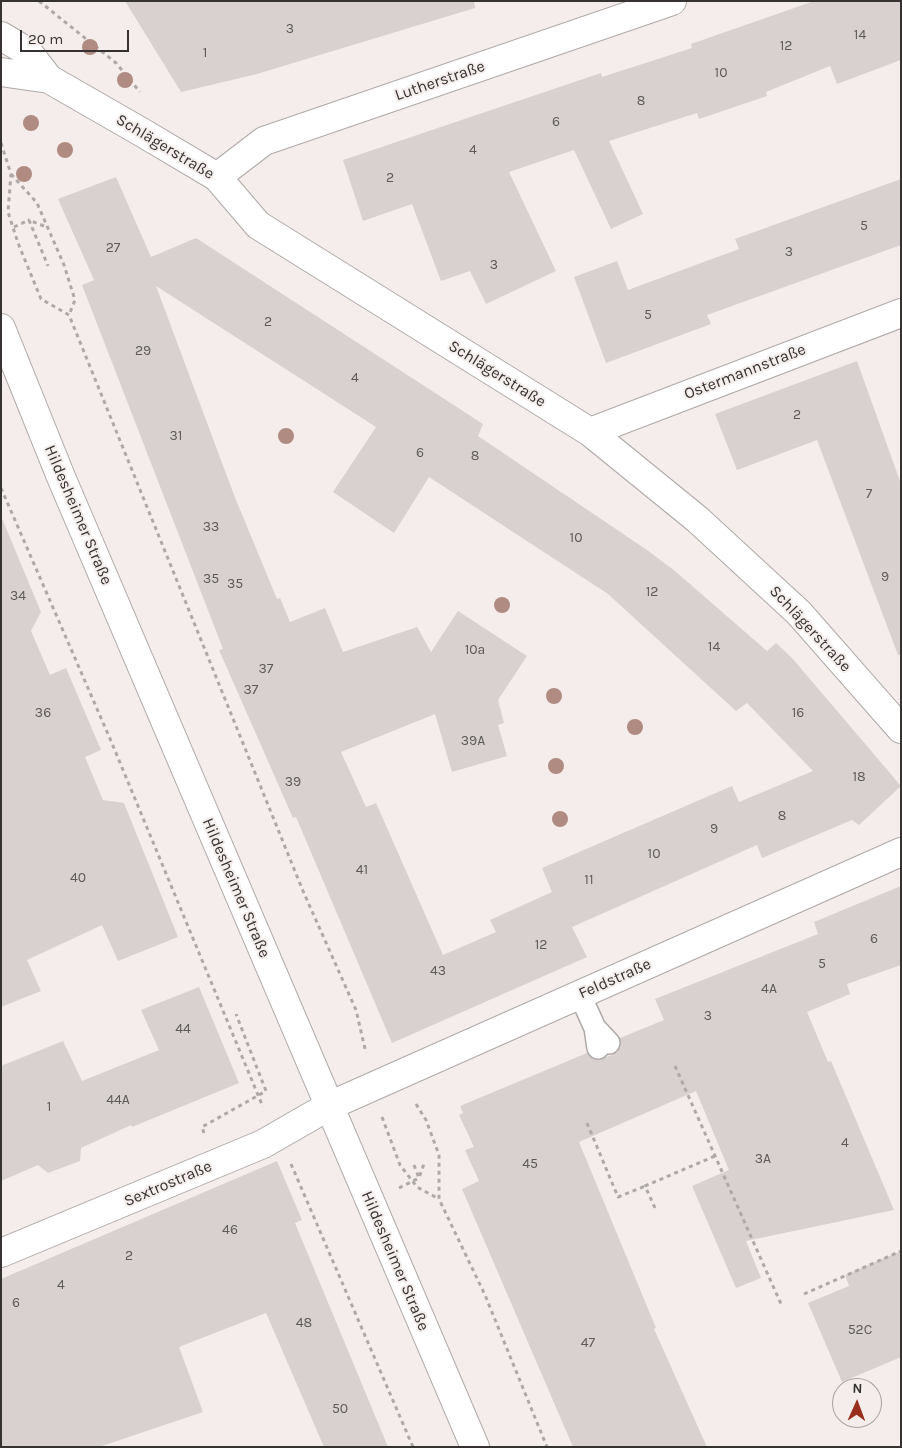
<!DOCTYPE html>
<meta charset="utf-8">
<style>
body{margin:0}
#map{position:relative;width:902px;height:1448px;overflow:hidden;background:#f4edeb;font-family:Karla,sans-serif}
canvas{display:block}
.frame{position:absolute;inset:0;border:2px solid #353231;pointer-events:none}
.north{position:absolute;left:832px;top:1378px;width:50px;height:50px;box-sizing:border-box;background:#f4edeb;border:1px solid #a8a2a1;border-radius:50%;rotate:2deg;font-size:14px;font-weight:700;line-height:20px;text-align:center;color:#353231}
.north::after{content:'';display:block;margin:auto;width:18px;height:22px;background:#982e1c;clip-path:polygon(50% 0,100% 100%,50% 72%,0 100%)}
.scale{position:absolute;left:20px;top:30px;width:109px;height:22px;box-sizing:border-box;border:2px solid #353231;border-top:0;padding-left:6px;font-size:15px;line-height:18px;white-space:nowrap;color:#353231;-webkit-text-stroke:4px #f4edeb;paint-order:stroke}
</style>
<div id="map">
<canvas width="902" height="1448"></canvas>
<div class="frame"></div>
<div class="north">N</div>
<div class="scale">20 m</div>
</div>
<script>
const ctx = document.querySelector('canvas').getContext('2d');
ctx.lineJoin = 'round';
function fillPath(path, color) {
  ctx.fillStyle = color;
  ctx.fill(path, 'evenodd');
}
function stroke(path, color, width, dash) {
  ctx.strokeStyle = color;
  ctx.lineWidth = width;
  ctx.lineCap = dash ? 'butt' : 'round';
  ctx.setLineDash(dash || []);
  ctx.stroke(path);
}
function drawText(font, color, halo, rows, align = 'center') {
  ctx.font = font + ' Karla,sans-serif';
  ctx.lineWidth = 4;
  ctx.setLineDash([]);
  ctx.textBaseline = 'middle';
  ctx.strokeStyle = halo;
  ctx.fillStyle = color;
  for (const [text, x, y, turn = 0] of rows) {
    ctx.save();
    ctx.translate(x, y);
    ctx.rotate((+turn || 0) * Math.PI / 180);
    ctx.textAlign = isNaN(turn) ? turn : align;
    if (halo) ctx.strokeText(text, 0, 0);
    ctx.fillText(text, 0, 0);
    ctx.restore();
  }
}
fillPath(new Path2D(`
 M 125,1 L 474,1 L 475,8 L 257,74 L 181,92 Z
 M 814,1 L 901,1 L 901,60 L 837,84 L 830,66 L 766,92 L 767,96 L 699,119 L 697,113 L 609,141 L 643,214 L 611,229 L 574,150 L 509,172 L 556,271 L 486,304 L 470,271 L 441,281 L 412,204 L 363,221 L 343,160 L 601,73 L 602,77 L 692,48 L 691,44 Z
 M 116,177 L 151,257 L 196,238 L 483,424 L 478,436 L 647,550 L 675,571 L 767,651 L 776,643 L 792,658 L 901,786 L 859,825 L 852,820 L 762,858 L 757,845 L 572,927 L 587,957 L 392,1043 L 296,817 L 293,818 L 219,650 L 223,649 L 82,285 L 94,280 L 58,199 ZM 156,286 L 376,427 L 333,492 L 394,533 L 429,477 L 608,594 L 736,711 L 747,703 L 813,771 L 739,802 L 732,786 L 542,868 L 552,892 L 490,920 L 496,932 L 443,955 L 376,803 L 366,807 L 341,752 L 435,714 L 452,772 L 507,756 L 498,725 L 504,723 L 498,700 L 527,656 L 458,611 L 431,652 L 417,627 L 343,652 L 325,608 L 290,622 L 280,598 L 277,599 L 234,495 Z
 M 901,179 L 901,245 L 707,315 L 711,324 L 606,363 L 574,277 L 617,261 L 628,290 L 739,249 L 735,239 Z
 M 857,361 L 901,484 L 901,655 L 898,655 L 817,440 L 737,470 L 715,414 Z
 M 1,516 L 41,612 L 31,631 L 50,675 L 66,668 L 101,750 L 85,757 L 103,800 L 124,803 L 178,937 L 118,961 L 102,925 L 27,960 L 41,991 L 1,1007 Z
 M 901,886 L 901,965 L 847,984 L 850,994 L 807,1012 L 828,1062 L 831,1061 L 894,1210 L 746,1241 L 761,1278 L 736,1288 L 692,1186 L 729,1170 L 696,1091 L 579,1142 L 656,1328 L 654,1329 L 707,1447 L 573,1447 L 462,1189 L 479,1181 L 465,1150 L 474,1147 L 459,1115 L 463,1113 L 460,1106 L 587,1053 L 593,1059 L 599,1060 L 612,1055 L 621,1047 L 620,1038 L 664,1020 L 655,999 L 818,934 L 814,922 Z
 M 199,987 L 239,1083 L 132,1127 L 131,1125 L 81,1148 L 80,1161 L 48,1173 L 38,1165 L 1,1181 L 1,1066 L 63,1041 L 82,1081 L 159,1050 L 141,1010 Z
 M 277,1161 L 302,1220 L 295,1223 L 388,1447 L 324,1447 L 266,1313 L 179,1347 L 203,1412 L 99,1447 L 1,1447 L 1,1279 Z
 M 901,1251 L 901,1357 L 842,1382 L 808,1303 L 849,1286 L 845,1275 Z`), '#d8d1d0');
const service = new Path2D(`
 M 580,995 L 595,1028
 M 598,1048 L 595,1028 L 609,1043`);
const minor = new Path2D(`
 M 1,36 L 28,52 L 49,79
 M 1,72 L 49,79 L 143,133 L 217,177 L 258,225 L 590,432 L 697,519 L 799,613 L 901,729
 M 217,177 L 264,141 L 672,1
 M 590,432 L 901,313
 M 1,1253 L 263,1144 L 329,1106 L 901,852`);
const secondary = new Path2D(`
 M 1,328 L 61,477 L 475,1447`);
stroke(service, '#afa9a7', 24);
stroke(minor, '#afa9a7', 30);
stroke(secondary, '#afa9a7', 30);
stroke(new Path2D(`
 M 39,1 L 116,63 L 140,92
 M 1,143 L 11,174 L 8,212 L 18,243 L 41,299 L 69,315 L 303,891 L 356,1010 L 366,1053
 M 11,174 L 37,203 L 64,265 L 75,300 L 69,315
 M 44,226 L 29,220 L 48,266
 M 14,227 L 29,220
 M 1,488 L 111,741 L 263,1107
 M 675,1066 L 781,1304
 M 416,1104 L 426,1120 L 439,1155 L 439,1199 L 485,1295 L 547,1447
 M 382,1117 L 400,1165 L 417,1187 L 439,1199
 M 587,1123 L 618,1197 L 645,1186
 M 204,1133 L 202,1127 L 266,1091 L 236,1014
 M 291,1164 L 413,1447
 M 414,1165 L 419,1178 L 425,1161
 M 399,1188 L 419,1178
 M 655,1208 L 645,1186 L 715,1156
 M 804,1294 L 901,1251`), '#aea9a7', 3, [4, 4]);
stroke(service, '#fff', 21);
stroke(minor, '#fff', 28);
stroke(secondary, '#fff', 28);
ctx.fillStyle = '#b08b82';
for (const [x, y] of [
 [90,47],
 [125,80],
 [31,123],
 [65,150],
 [24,174],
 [286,436],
 [502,605],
 [554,696],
 [635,727],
 [556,766],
 [560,819]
]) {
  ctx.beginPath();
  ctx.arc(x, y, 8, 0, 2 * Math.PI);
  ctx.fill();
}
drawText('14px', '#5e5a59', null, [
 ["3",290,29],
 ["14",860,35],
 ["12",786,46],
 ["1",205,53],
 ["10",721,73],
 ["8",641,101],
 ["6",556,122],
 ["4",473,150],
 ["2",390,178],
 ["5",864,226],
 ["27",113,248],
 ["3",789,252],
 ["3",494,265],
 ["5",648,315],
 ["2",268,322],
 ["29",143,351],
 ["4",355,378],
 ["2",797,415],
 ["31",176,436],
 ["6",420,453],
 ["8",475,456],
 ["7",869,494],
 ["33",211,527],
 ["10",576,538],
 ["9",885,577],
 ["35",211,579],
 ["35",235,584],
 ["12",652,592],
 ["34",18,596],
 ["14",714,647],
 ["10a",475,650],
 ["37",266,669],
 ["37",251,690],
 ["36",43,713],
 ["16",798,713],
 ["39A",473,741],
 ["18",859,777],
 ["39",293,782],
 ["8",782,816],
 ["9",714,829],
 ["10",654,854],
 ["41",362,870],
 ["40",78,878],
 ["11",589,880],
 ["6",874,939],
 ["12",541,945],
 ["5",822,964],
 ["43",438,971],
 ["4A",769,989],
 ["3",708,1016],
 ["44",183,1029],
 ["44A",118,1100],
 ["1",49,1107],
 ["4",845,1143],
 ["3A",763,1159],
 ["45",530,1164],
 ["46",230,1230],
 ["2",129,1256],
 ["4",61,1285],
 ["6",16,1303],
 ["48",304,1323],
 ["52C",860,1330],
 ["47",588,1343],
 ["50",340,1409]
]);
drawText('16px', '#353231', '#f4edeb', [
 ["Lutherstraße",440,81,-19],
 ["Schlägerstraße",165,147,31],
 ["Ostermannstraße",745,372,-21],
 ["Schlägerstraße",497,374,32],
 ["Hildesheimer Straße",78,515,67],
 ["Schlägerstraße",810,629,47],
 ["Hildesheimer Straße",236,888,67],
 ["Feldstraße",615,979,-24],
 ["Sextrostraße",168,1184,-23],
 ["Hildesheimer Straße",395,1261,67]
]);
</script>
